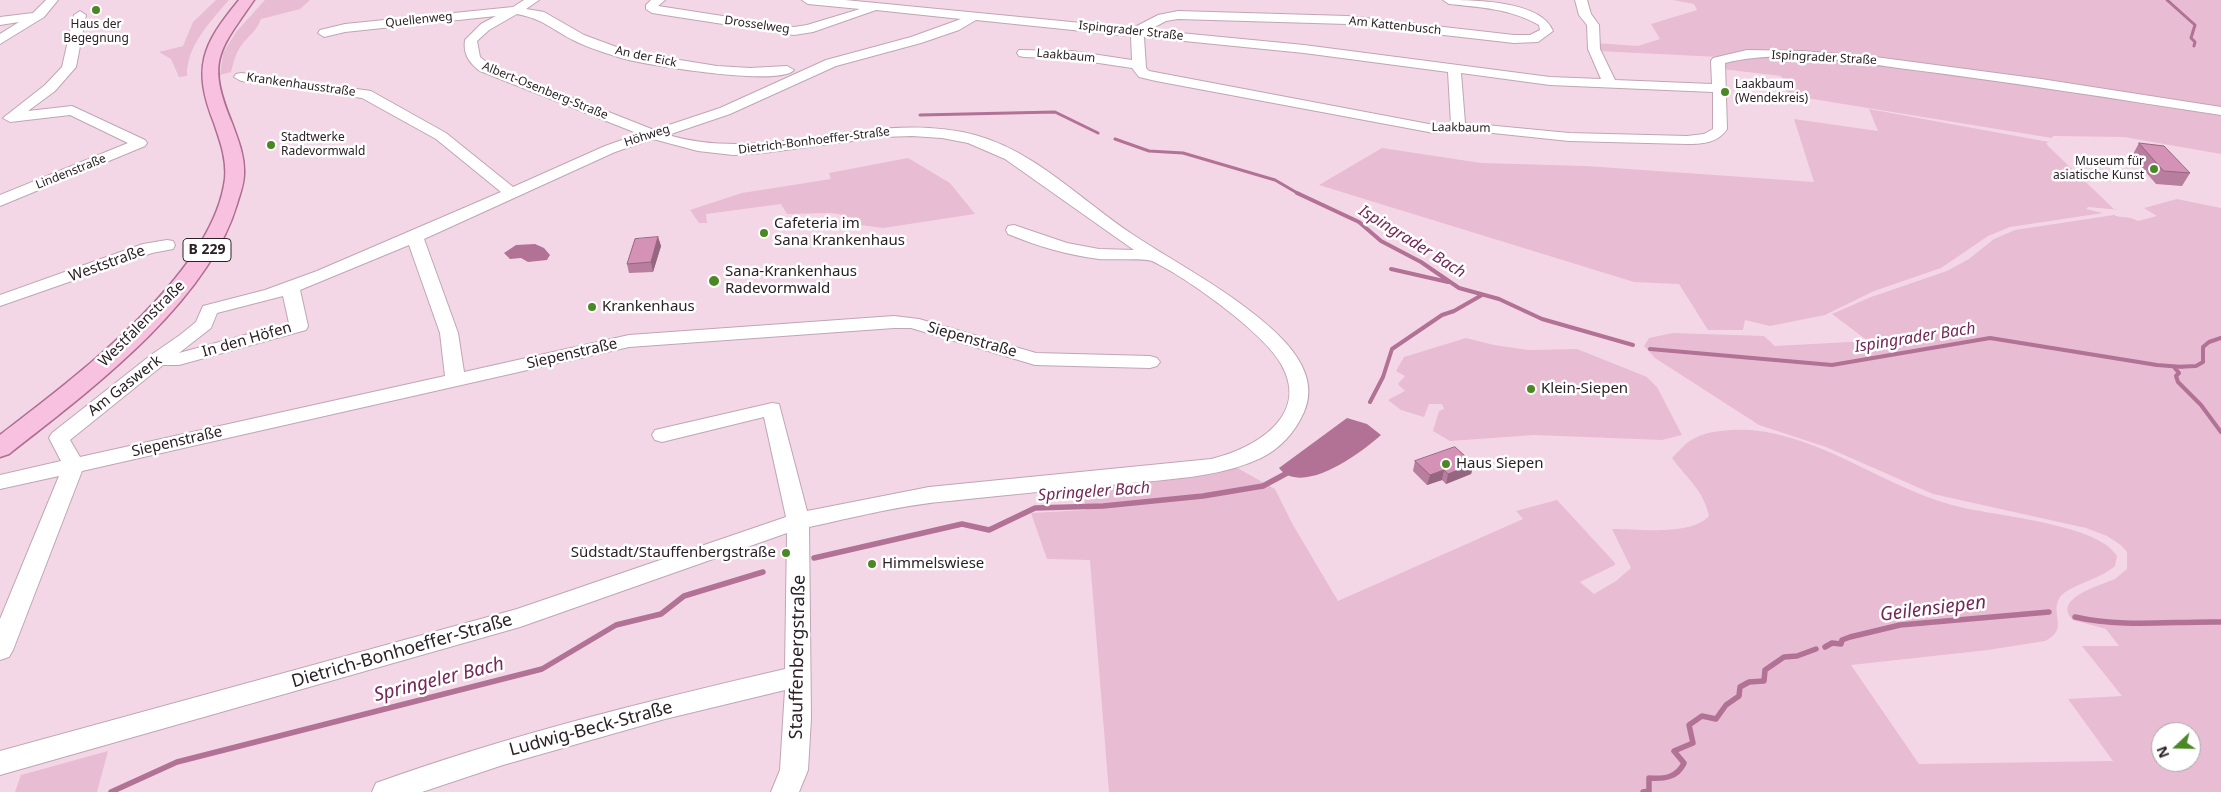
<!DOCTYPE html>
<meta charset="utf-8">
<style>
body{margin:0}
#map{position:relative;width:2221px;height:792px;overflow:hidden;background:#f4d7e6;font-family:"Noto Sans",sans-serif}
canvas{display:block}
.north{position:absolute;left:2151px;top:722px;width:50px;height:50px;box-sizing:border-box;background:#fff;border:1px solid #aba6a9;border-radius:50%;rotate:249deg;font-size:14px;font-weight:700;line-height:20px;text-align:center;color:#2c2127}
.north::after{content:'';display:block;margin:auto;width:18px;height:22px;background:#4b8724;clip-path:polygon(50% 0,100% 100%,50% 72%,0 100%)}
</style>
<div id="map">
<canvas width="2221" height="792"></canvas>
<div class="north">N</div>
</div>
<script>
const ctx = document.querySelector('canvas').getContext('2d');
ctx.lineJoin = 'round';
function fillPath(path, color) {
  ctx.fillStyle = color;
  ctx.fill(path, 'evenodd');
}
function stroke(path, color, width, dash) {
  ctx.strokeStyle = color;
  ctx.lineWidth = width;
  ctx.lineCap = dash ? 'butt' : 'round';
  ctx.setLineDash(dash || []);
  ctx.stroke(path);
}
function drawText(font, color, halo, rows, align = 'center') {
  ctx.font = font + ' "Noto Sans",sans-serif';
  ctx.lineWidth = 5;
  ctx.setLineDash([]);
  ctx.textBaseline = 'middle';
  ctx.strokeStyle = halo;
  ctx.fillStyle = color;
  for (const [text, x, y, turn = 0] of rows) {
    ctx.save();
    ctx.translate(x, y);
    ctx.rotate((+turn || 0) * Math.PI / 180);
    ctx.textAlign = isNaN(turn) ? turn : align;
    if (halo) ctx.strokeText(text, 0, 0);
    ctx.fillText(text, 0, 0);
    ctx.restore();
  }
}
fillPath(new Path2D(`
 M 216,0 L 229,0 C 211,21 186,46 187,76 L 179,77 L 171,59 L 159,52 L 183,46 L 193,22 Z
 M 265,0 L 310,0 L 300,9 L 261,19 C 257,30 251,34 244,42 C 236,51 234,61 231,72 L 220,75 L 223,53 L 236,32 Z
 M 1673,0 L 2221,0 L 2221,111 L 1921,64 L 1794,54 L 1719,57 L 1597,51 L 1596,43 L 1638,46 L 1660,39 L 1651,24 L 1697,10 L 1694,4 Z
 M 1794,56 L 1881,61 L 2221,112 L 2221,154 L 2124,137 L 2053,136 L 2052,138 L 1788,95 L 1781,76 L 1722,69 L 1722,61 L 1729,58 Z
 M 1869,109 L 2049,142 L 2046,143 L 2049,147 L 2115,210 L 2120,210 L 2088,207 L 2086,209 L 2103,213 L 2010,227 L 1988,236 L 1941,268 L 1874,291 L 1825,315 L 1770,326 L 1745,320 L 1743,330 L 1708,330 L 1679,284 L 1634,282 L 1319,185 L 1382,148 L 1481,163 L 1586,166 L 1814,182 L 1794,119 L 1878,131 Z
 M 908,158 L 950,183 L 975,214 L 883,228 L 861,225 L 844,215 L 830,213 L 787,214 L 781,204 L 706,214 L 707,223 L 699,223 L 690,210 L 742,193 L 831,179 L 829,173 Z
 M 2177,199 L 2221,208 L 2221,792 L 1109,792 L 1090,560 L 1047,559 L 1031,513 L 1086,510 L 1082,484 L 1232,465 L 1275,489 L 1293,525 L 1338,601 L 1523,519 L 1516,511 L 1557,500 L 1615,563 L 1615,565 L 1580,582 L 1594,594 L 1616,581 L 1631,568 L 1612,529 C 1638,529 1691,536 1709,516 C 1703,489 1687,479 1672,458 C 1679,451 1686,442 1695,438 C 1710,430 1734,429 1751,430 C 1828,437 1890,492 1964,508 C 2000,516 2099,525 2117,556 L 2115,566 C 2101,579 2068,586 2060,597 C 2049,614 2070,629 2045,641 L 1988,650 L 1851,665 L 1919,764 L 2113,761 L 2068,699 L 2122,696 L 2082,646 L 2119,646 L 2106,629 L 2073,620 C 2051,598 2102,585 2115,579 C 2119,576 2123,572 2127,569 L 2127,552 L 2121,545 L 2107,536 L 2086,528 L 1933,494 L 1826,447 L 1759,425 L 1655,358 L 1644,346 L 1649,338 L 1673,333 L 1764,336 L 1775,346 L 1868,341 L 1832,314 L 1871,297 L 1947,271 L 1969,259 L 1994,239 L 2015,230 L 2114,215 C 2122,219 2127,215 2138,221 L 2157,216 L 2144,208 ZM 2161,732 L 2191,732 L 2191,762 L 2161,762 Z
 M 1466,338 L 1494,345 L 1528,350 L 1577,349 L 1647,377 L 1657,387 L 1682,435 L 1662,440 L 1534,435 L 1450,441 L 1433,431 L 1439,411 L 1444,409 L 1442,404 L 1429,404 L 1424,417 L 1401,410 L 1388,400 L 1405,391 L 1398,384 L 1405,376 L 1396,371 L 1404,357 Z
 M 108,751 L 97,792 L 15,792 L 21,775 Z`), '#e8bcd3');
fillPath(new Path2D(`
 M 535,244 L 544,248 L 550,255 L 547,260 L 528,262 L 521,258 L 510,259 L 504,253 L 516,245 Z
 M 1347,418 L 1367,424 L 1381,435 C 1361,453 1302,497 1279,468 Z`), '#b27295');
stroke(new Path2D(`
 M 2167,0 L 2195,25 L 2191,38 L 2195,42 L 2194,46
 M 920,115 L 1055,112 L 1098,133
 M 1115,139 L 1149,151 L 1183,153 L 1275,180 L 1299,194`), '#b27295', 3);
stroke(new Path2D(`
 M 1297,193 L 1359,222 L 1381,241 L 1421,262 L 1459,288 L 1499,299 L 1542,319 L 1633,345
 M 1391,269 L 1448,282
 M 2221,338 L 2209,342 L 2203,347 L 2203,362 L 2196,366 L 2174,367 L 2179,373 L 2176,376 L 2178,382 L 2201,405 L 2221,432
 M 1650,349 L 1832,365 L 1990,338 L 2157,365 L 2183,367
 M 1370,402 L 1383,377 L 1392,349 L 1442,315 L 1454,311 L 1482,295`), '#b27295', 4);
stroke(new Path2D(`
 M 814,558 L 962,524 L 989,530 L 1035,508 L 1103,506 L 1203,496 L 1263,486 L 1289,472
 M 2075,617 C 2123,628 2172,621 2221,622
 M 1825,647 L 1832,643 L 1841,644 L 1842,640 L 1850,637 L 1900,625 L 2049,612
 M 111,792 L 177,762 L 542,669 L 616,625 L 661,614 L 684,596 L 763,572
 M 1643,792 L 1649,791 L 1649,778 C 1664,779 1677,778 1684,763 L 1674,751 L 1693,743 L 1689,725 L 1702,716 L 1716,719 L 1726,705 L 1739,696 L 1740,687 L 1749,682 L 1764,681 L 1765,670 L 1784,657 L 1797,656 L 1816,649`), '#b27295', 5.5);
const minor = new Path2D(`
 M 46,0 L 58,0 L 44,17 L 0,44 L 0,34 L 19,22 L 0,25 L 0,17 L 33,13 Z
 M 524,0 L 539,0 L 526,9 L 544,12 L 584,35 L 630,52 L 717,66 L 750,68 L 787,66 L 794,70 C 780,87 645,65 621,58 C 606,53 589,48 575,41 C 552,30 544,19 517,14 L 489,30 L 477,41 L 480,57 L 490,65 L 654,130 L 720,108 L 826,60 L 911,37 L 961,19 L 876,10 L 813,32 L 794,35 L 652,13 L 646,9 L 646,5 L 651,0 L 665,0 L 658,6 L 794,27 L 807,25 L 860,9 L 808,4 L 802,0 L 845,0 L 1133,28 L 1158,15 L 1178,11 L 1347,16 L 1514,35 L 1530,35 L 1540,30 L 1539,25 C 1512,9 1479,7 1449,4 L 1443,0 C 1472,0 1541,0 1553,31 L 1538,42 L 1514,43 L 1347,24 L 1178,19 L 1166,21 L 1149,30 L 1304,45 L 1550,77 L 1601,79 L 1588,49 L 1587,25 L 1579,15 L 1575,0 L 1587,0 L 1591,14 L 1599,25 L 1600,49 L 1615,80 L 1712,84 L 1711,61 L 1713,58 L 1747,50 L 1802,51 L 1875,57 L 2041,79 L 2221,107 L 2221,115 C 2116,99 2011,82 1906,69 C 1848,61 1782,49 1725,63 L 1727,129 C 1718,143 1702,144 1687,144 L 1569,141 L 1474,131 L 1434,133 L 1156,81 L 1139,77 L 1132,68 L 1072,59 L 1024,57 L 1019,56 L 1017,53 L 1019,50 L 1072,51 L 1132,60 L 1131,36 L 976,20 L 959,30 L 921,43 L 836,66 L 730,114 L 668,135 C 770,165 873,108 975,135 C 1035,151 1082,201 1132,234 C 1168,258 1206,278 1241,304 C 1272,327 1324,367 1304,412 C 1295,432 1281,448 1261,458 C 1218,478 1168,479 1122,484 C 1064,489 1007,495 949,501 C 902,505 855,517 809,527 L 811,718 L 808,770 L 799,792 L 771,792 L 780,770 L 785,690 L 665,719 L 503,765 L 422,792 L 372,792 L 376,783 C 509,735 648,701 785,669 L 787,533 L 520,627 L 0,775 L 0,751 L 517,609 L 786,517 L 764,417 L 662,442 L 655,440 L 652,435 L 655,430 L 772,403 L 779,404 L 807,511 L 929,487 L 1211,459 C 1254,449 1311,416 1281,364 C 1263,332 1186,277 1152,261 C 1144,258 1110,260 1099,259 C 1067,255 1037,246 1008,234 L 1006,230 L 1008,226 L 1014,225 L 1067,243 L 1099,249 L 1134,250 L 1005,159 L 968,143 L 942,138 L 912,136 L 882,137 L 763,153 L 733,155 L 698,151 L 653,139 L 615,152 L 424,239 L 458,333 L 464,372 L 629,335 L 894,316 L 919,319 L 1036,353 L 1150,356 L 1157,358 L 1160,362 L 1157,366 L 1150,368 L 1035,365 L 911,328 L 894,328 L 629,347 L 82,471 L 13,650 L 9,657 L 0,660 L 0,619 L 59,476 L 0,489 L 0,475 L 61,461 L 49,438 L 52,433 L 151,355 L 180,335 L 196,322 L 203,306 L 265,290 L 317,271 L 501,192 L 436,139 L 362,98 L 241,81 L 234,77 L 236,74 L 241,73 L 371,91 L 446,133 L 513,187 L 605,146 L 639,134 L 480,71 C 469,63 463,54 465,40 L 481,24 L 496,16 L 345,32 L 324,37 L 318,33 L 320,30 L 345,24 L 513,7 ZM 1144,37 L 1304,53 L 1448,72 L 1451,124 L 1434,125 L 1149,71 L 1146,68 ZM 1461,73 L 1550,85 L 1713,92 L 1713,129 L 1704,134 L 1687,136 L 1569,133 L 1465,123 ZM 409,245 L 440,333 L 445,376 L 80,457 L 70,440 L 163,365 L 179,365 L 306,330 L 308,326 L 300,290 ZM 283,296 L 289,323 L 179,353 L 211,328 L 217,313 Z
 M 80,11 L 86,15 L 76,67 L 55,91 L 28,111 L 72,106 L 145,140 L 147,143 L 145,146 L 0,206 L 0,195 L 128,143 L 70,115 L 10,122 L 3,118 L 45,85 L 62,67 L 74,15 Z
 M 167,240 L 173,241 L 175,245 L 173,249 L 152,253 L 0,306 L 0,295 L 143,244 Z`);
const major = new Path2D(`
 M 239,0 L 254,0 C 219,51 206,60 232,123 C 238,140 245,156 244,174 C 244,184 240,194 237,204 C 208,303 88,392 9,454 L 0,457 L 0,435 C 73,379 213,275 225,179 C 227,159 220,141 214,123 C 192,67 202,45 239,0 Z`);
stroke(minor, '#c0a5b3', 2);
stroke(major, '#ae6e92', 3);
fillPath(minor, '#fff');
fillPath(major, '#f8c1e0');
fillPath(new Path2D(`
 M 2139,143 L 2190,173 L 2182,186 L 2156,184 L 2132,156 Z
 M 658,237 L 661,246 L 653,272 L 629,273 L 627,264 Z
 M 1415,461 L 1474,464 L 1471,474 L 1446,484 L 1442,480 L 1427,485 L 1413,471 Z`), '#b77e9d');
fillPath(new Path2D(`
 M 658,237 L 661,246 L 653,272 L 651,262 Z
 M 1474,464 L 1471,474 L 1446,484 L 1448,474 Z
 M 1444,470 L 1442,480 L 1427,485 L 1430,475 Z`), '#956680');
const building = new Path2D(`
 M 2139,143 L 2164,146 L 2190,173 L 2164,171 Z
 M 658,237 L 651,262 L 627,264 L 635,239 Z
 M 1455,447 L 1474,464 L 1448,474 L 1444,470 L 1430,475 L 1415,461 Z`);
fillPath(building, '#d592b7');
stroke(building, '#956680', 1);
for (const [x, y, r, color] of [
 [96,10,5,"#4b8724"],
 [1725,92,5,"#4b8724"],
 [271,145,5,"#4b8724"],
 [2154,169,5,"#4b8724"],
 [764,233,5,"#4b8724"],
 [714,281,6,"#4b8724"],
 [592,307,5,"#4b8724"],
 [1531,389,5,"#4b8724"],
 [1446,464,5,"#4b8724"],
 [786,553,5,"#4b8724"],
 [872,564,5,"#4b8724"]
]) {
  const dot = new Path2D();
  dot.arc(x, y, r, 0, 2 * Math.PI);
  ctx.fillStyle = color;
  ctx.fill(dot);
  stroke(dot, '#fff', 2);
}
drawText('12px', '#2c2127', '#fff', [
 ["Quellenweg",419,20,-6],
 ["Drosselweg",757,25,8],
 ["Am Kattenbusch",1395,26,6],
 ["Ispingrader Straße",1131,31,6],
 ["Laakbaum",1066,56,5],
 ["An der Eick",646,57,12],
 ["Ispingrader Straße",1824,58,3],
 ["Krankenhausstraße",301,85,8],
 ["Albert-Osenberg-Straße",545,91,22],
 ["Laakbaum",1461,128,1],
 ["Höhweg",647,136,-18],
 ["Dietrich-Bonhoeffer-Straße",814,141,-7],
 ["Lindenstraße",71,172,-22]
]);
drawText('12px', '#2c2127', '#fff', [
 ["Haus der",96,25,"center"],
 ["Begegnung",96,39,"center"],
 ["Laakbaum",1735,85],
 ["(Wendekreis)",1735,99],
 ["Stadtwerke",281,138],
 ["Radevormwald",281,152],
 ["Museum für",2144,162,"right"],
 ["asiatische Kunst",2144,176,"right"]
], 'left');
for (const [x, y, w] of [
 [207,250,48]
]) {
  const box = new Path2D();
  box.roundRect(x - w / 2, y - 11.5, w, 23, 4);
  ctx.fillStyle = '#fff';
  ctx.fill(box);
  stroke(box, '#2c2127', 1);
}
drawText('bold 14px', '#2c2127', null, [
 ["B 229",207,250]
]);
drawText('15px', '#2c2127', '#fff', [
 ["Cafeteria im",774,224],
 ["Sana Krankenhaus",774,241],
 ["Sana-Krankenhaus",725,272],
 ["Radevormwald",725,289],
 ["Krankenhaus",602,307],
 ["Klein-Siepen",1541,389],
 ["Haus Siepen",1456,464],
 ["Südstadt/Stauffenbergstraße",776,553,"right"],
 ["Himmelswiese",882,564]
], 'left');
drawText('15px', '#2c2127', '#fff', [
 ["Weststraße",107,264,-20],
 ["Westfalenstraße",142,324,-45],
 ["In den Höfen",247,340,-16],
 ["Siepenstraße",972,340,16],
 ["Siepenstraße",572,354,-13],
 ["Am Gaswerk",125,386,-38],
 ["Siepenstraße",177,442,-13]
]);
drawText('italic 16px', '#752757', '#fff', [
 ["Ispingrader Bach",1412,242,32],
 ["Ispingrader Bach",1915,338,-9],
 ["Springeler Bach",1094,492,-4]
]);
drawText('18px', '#2c2127', '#fff', [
 ["Dietrich-Bonhoeffer-Straße",402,651,-16],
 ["Stauffenbergstraße",798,657,-89],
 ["Ludwig-Beck-Straße",591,729,-15]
]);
drawText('italic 19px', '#752757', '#fff', [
 ["Geilensiepen",1933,609,-7],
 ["Springeler Bach",439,680,-14]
]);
</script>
